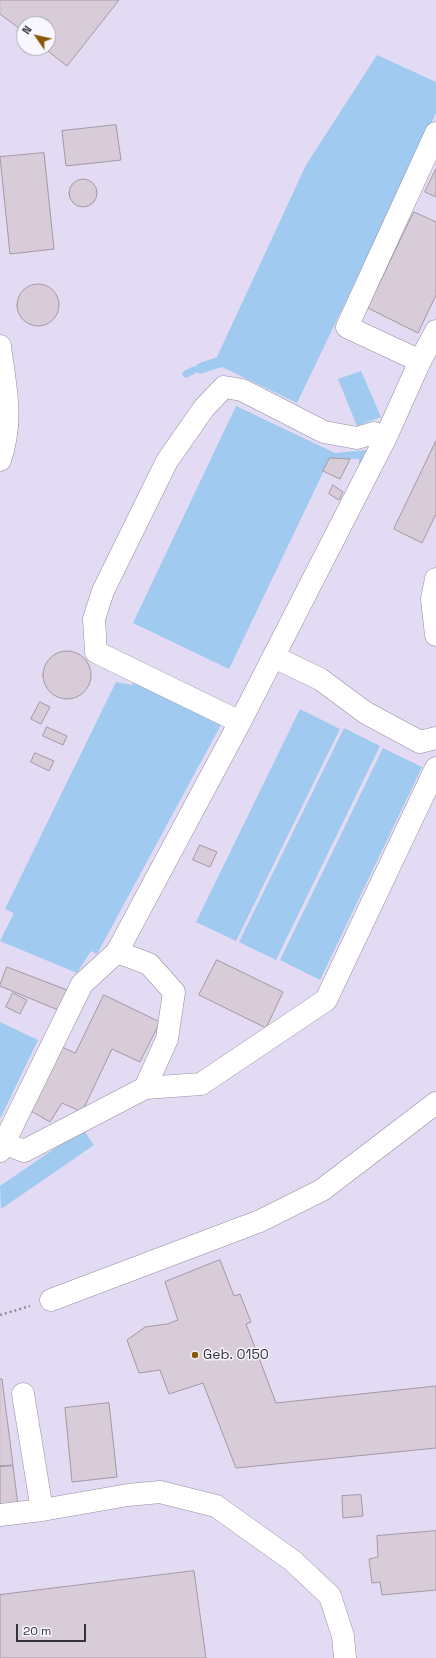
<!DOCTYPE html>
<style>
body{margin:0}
#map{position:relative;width:436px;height:1658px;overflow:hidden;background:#ede8f8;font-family:"Space Grotesk",sans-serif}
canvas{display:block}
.north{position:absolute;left:16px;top:16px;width:40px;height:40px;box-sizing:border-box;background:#f9f7fe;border:1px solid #aba9b0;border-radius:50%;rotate:304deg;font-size:11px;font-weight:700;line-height:16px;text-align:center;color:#35333a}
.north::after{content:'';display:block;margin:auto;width:14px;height:18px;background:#8a5802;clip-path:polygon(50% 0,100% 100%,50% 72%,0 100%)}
.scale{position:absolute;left:16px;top:1624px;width:70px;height:18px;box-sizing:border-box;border:2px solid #35333a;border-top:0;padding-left:5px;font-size:12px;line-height:14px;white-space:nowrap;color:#35333a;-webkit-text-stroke:3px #f9f7fe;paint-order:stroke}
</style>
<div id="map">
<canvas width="436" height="1658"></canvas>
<div class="north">N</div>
<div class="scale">20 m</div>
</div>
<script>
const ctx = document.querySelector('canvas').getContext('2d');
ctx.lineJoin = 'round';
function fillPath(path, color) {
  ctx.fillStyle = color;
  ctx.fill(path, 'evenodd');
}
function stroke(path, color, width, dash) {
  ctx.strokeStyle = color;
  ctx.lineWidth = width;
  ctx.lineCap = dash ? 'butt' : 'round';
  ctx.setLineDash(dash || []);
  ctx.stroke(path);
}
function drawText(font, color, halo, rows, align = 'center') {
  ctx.font = font + ' "Space Grotesk",sans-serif';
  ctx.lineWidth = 3;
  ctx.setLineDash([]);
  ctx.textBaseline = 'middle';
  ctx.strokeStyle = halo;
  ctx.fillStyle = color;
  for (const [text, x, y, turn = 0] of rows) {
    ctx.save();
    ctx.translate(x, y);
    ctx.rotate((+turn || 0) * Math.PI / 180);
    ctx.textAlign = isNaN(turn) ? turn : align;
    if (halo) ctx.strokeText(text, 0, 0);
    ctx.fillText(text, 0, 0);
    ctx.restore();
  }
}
fillPath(new Path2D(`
 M 0,0 L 436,0 L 436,1658 L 0,1658 ZM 24,24 L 48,24 L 48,48 L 24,48 Z`), '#e2dbf3');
fillPath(new Path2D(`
 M 377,55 L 436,82 L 436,113 L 297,403 L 222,367 L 200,374 L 194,370 L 197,364 L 217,357 L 306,165 Z
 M 361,371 L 381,417 L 357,426 L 338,379 Z
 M 236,406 L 335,453 L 366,450 L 372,452 L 367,464 L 359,464 L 359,459 L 330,458 L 229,669 L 133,623 Z
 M 136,676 L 223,721 L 97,954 L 91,951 L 77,973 L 0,941 L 14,913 L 5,909 L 116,682 L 132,685 Z
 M 300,709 L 340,729 L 236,941 L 196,922 Z
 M 344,728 L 380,746 L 276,960 L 239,942 Z
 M 383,748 L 422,767 L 320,980 L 280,960 Z
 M 0,1022 L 38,1040 L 0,1119 Z
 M 83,1129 L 94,1145 L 1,1209 L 0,1186 Z`), '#a0caf0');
stroke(new Path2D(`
 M 186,374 L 194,370`), '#a0caf0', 7);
const building = new Path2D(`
 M 0,0 L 119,0 L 67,66 L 44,48 L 48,48 L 48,24 L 24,24 L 24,32 L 0,14 Z
 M 116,125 L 121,160 L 66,166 L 62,131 Z
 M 44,153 L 54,249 L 10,254 L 0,157 Z
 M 436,169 L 436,197 L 425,192 Z
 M69 193a14 14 0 1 1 28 0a14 14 0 1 1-28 0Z
 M 414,212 L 436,222 L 436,295 L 418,333 L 368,308 Z
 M17 305a21 21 0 1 1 42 0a21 21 0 1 1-42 0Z
 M 436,441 L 436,514 L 422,543 L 394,529 Z
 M 330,458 L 350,459 L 340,479 L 323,471 Z
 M 333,485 L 343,492 L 339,500 L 329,494 Z
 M43 675a24 24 0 1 1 48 0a24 24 0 1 1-48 0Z
 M 40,702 L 50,707 L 41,724 L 31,719 Z
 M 47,727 L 67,736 L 63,745 L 43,736 Z
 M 35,753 L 54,761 L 49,771 L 31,762 Z
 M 200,845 L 217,852 L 210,867 L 193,860 Z
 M 217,960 L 283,992 L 266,1028 L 199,995 Z
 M 7,967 L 67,990 L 58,1010 L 0,986 Z
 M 13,993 L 27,1000 L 20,1014 L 6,1007 Z
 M 104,995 L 160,1022 L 140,1062 L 112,1049 L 82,1112 L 62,1103 L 50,1122 L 31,1111 L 62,1047 L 75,1053 Z
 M 220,1260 L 234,1296 L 240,1294 L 251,1322 L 246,1324 L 276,1403 L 436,1386 L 436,1448 L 236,1468 L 203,1383 L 169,1394 L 160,1370 L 139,1373 L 127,1340 L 145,1327 L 167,1324 L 178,1320 L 165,1282 Z
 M 0,1379 L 2,1379 L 13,1465 L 0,1466 Z
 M 109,1403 L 117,1477 L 72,1482 L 65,1408 Z
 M 13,1466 L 18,1505 L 0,1507 L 0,1467 Z
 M 361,1495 L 363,1516 L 343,1518 L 342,1496 Z
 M 436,1531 L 436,1590 L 382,1595 L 380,1582 L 372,1583 L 369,1559 L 378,1557 L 377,1536 Z
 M 194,1571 L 206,1658 L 0,1658 L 0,1595 Z`);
fillPath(building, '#d8ccd8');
stroke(building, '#a498a4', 1);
const minor = new Path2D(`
 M 0,346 C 5,387 14,419 0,460
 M 420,361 L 436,331
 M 386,437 L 420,361 L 347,327 L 436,133
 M 436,579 L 432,599 L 436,635
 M 274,657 L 320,679 L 366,713 L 420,742 L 436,738
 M 145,1088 L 201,1084 L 326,1000 L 436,768
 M 4,1143 L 24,1151 L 145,1088 L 167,1039 L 174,992 L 149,964 L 117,952
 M 0,1151 L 82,984 L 117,952 L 240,722 L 96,652 L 94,619 L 103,591 L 167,461 L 204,408 L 224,387 L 242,390 L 324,432 L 357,438 L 374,433 L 386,437 L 240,722
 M 51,1300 L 260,1221 L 322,1190 L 436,1103
 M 23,1394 L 42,1510 L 128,1495 L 160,1492 L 216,1506 L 293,1561 L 330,1596 L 343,1636 L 345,1658
 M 0,1515 L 42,1510`);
stroke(minor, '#928e9d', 23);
stroke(new Path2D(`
 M 0,1315 L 30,1306`), '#938f9b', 2.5, [2, 3]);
stroke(minor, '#fff', 22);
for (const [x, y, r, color] of [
 [195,1355,4,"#8a5802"]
]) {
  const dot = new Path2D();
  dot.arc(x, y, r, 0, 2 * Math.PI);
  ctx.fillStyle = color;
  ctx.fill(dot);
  stroke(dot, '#f9f7fe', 1.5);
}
drawText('14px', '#35333a', '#f9f7fe', [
 ["Geb. 0150",203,1355]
], 'left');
</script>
